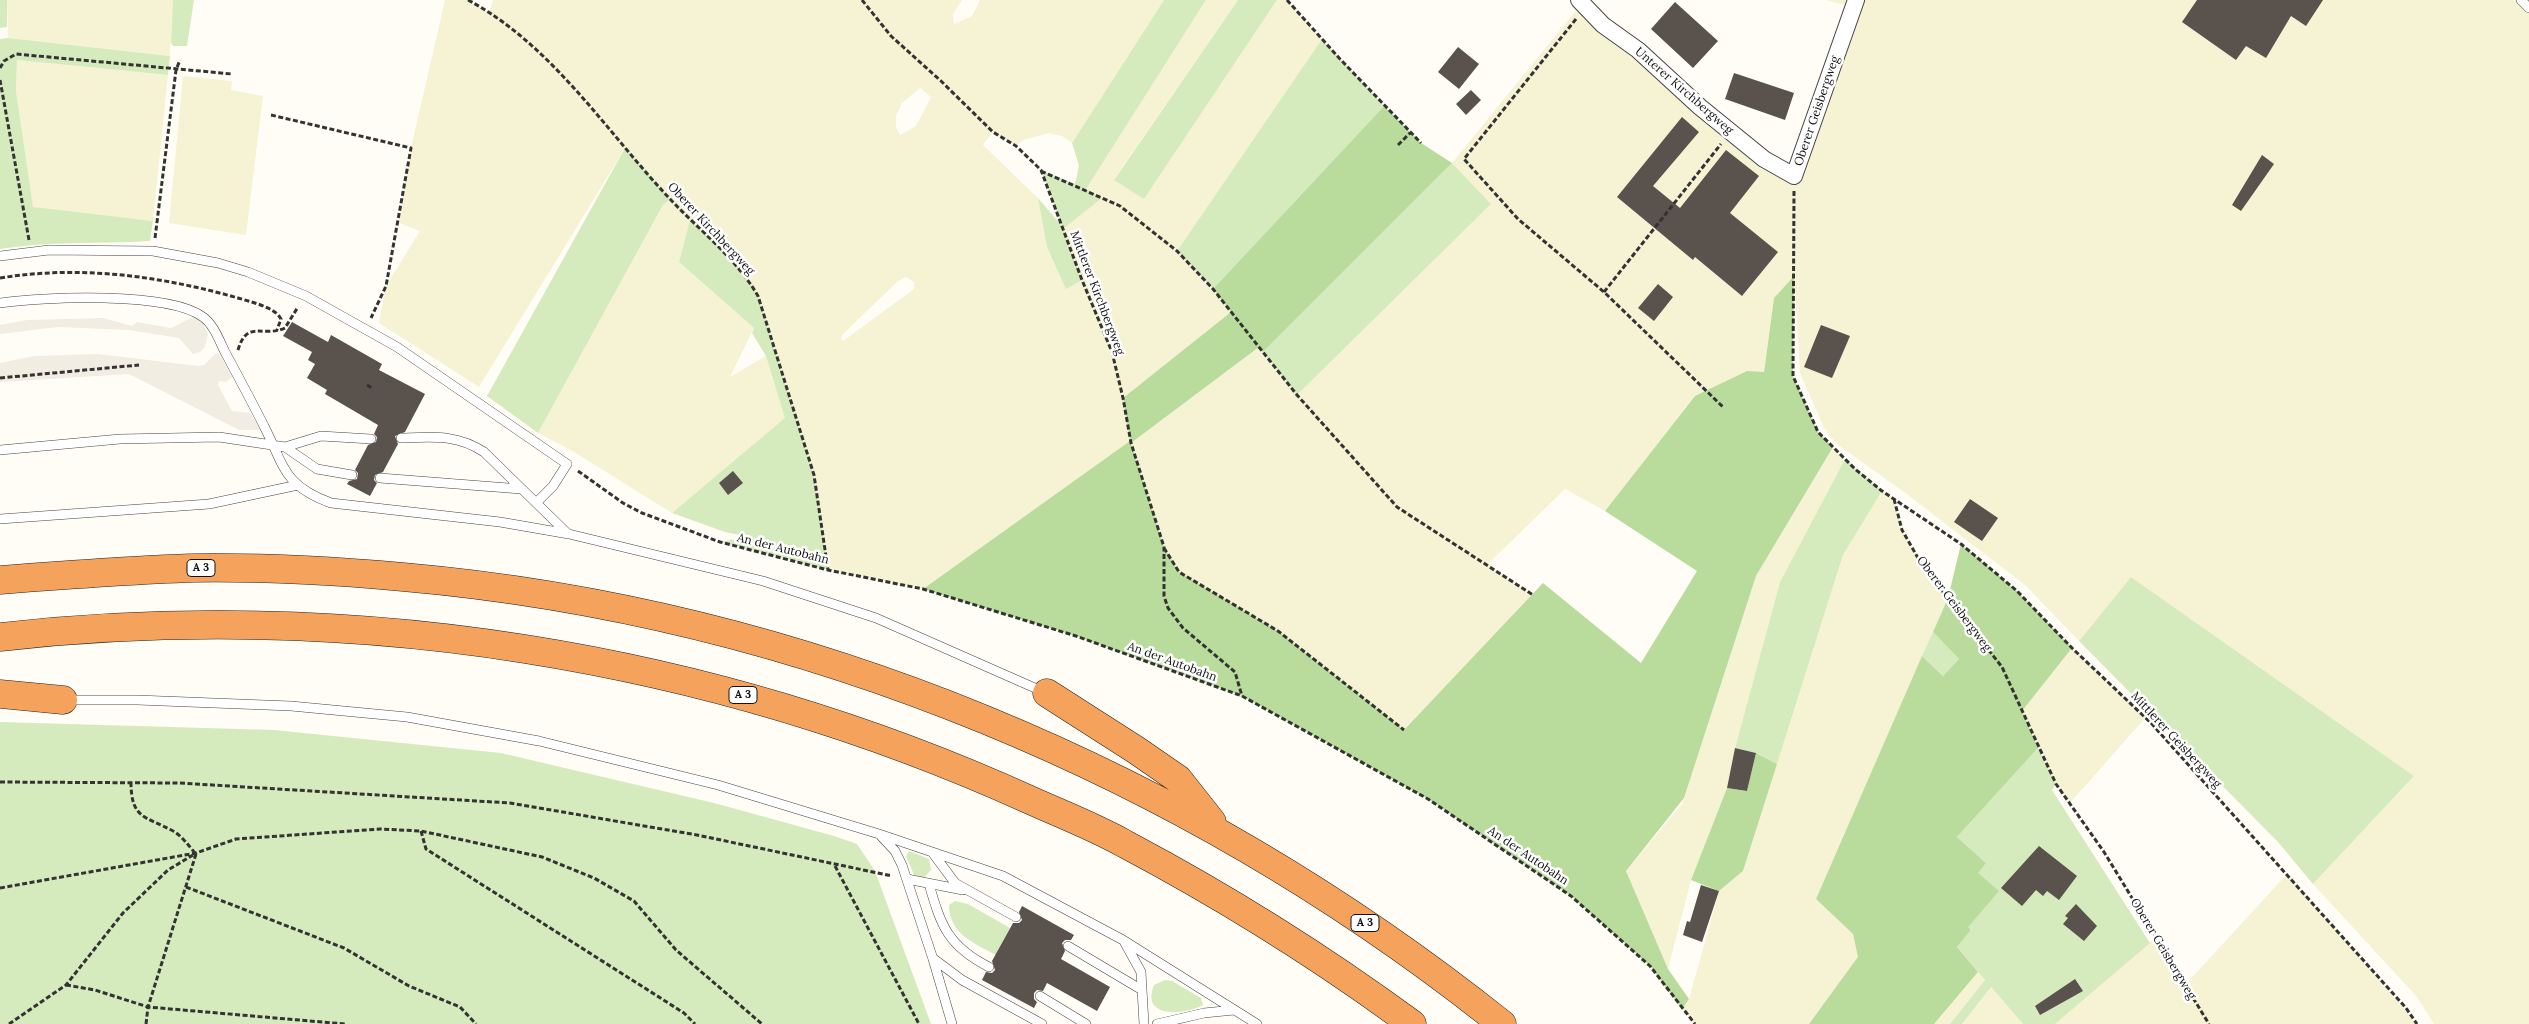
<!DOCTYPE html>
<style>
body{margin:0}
canvas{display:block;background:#fffdf5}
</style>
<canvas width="2529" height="1024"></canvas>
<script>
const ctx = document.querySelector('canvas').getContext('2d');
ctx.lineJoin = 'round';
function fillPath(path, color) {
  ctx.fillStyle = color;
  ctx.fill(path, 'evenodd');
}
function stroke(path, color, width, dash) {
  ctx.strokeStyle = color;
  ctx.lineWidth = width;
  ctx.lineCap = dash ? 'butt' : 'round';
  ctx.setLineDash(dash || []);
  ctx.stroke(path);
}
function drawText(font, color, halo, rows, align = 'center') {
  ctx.font = font + ' Lora,serif';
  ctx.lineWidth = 5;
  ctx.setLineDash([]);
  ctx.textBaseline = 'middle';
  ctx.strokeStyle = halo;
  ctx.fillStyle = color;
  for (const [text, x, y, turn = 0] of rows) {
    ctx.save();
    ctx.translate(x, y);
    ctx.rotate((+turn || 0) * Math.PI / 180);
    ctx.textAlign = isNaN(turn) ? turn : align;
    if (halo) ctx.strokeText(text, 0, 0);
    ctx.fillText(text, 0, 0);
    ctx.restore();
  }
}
fillPath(new Path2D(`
 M 7,0 L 173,0 L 170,56 L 8,38 Z
 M 445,0 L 473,0 L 473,3 L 489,13 L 493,0 L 962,0 L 953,14 L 954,24 L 972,16 L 980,0 L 1164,0 L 1072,143 L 1062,136 L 1049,133 L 1024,140 L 1016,146 L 993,132 L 983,145 L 1038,198 L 1047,247 L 1082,279 L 1063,229 L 1101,198 L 1085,190 L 1206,0 L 1238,0 L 1114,179 L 1144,199 L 1277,0 L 1287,0 L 1322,39 L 1177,251 L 1231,312 L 1123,398 L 1131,441 L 923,589 L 828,570 L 814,475 L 760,302 L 745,274 L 690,221 L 679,262 L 754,328 L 730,377 L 766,356 L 786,419 L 672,513 L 574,452 L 538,433 L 663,205 L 670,199 L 625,148 L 479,387 L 379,323 L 386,286 L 420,231 L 399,223 L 411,148 ZM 920,88 L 931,97 L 916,126 L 900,135 L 896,127 L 896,116 L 902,103 ZM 906,277 L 914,282 L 914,289 L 843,341 L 841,338 L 843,334 L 898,281 Z
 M 1826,0 L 2529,0 L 2529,1024 L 2434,1024 L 2417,997 L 2313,884 L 2414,776 L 2131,577 L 2079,641 L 2025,585 L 1904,492 L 1838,445 L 1824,428 L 1800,373 L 1794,276 L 1774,298 L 1764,372 L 1695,396 L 1605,511 L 1565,489 L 1488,564 L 1533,595 L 1404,730 L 1278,631 L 1179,572 L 1164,547 L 1131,443 L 1259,347 L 1297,395 L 1491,204 L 1452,163 L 1582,3 L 1794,175 L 1852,7 Z
 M 17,60 L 168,75 L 153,221 L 33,208 L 16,91 Z
 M 183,76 L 232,81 L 231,90 L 263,96 L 246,235 L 169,223 Z
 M 1833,447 L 1845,459 L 1780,582 L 1735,748 L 1727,788 L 1691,880 L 1668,969 L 1626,871 L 1682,804 L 1756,576 Z
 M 1882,491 L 1894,498 L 1902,530 L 1922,565 L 1948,598 L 1816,899 L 1853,934 L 1859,957 L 1809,1024 L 1695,1024 L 1682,1009 L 1689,999 L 1719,891 L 1743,871 L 1843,555 Z
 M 2072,648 L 2146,717 L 2070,803 L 2056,784 L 2022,711 Z
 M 2287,874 L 2417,1024 L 2055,1024 L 2156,937 L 2185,985 Z
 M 1978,972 L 1985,980 L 1950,1024 L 1934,1024 Z
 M 1991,987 L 2023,1024 L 1962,1024 Z`), '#f6f3d4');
fillPath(new Path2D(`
 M 0,0 L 7,0 L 7,27 L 0,28 Z
 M 173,0 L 194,0 L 187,46 L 173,46 L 171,42 Z
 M 1164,0 L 1206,0 L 1086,189 L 1102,198 L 1063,229 L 1082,280 L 1066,289 L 1047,247 L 1038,198 L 1062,226 L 1041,170 L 1075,184 L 1079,166 L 1072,143 Z
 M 1238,0 L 1277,0 L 1144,199 L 1114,180 Z
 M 8,38 L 170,56 L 168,75 L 17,60 L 16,91 L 33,207 L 153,221 L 150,241 C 100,244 50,241 0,249 L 0,39 Z
 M 1322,39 L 1384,106 L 1213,289 L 1177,251 Z
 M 625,148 L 670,199 L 663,205 L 538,433 L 487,396 Z
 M 1452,163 L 1491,204 L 1297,395 L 1263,352 Z
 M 690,220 L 745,274 L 758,296 L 814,475 L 828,570 L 720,542 L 748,537 L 725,532 L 672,513 L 785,418 L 766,356 L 752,333 L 754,328 L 679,262 Z
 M 1845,459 L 1882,491 L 1843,555 L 1777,764 L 1756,753 L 1735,748 L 1780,582 Z
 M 2131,577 L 2414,776 L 2313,884 L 2278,842 L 2079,641 Z
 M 1933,632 L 1959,659 L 1943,676 L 1922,656 Z
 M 0,722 L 274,730 L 501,753 L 714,803 L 834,836 L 857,844 L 875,871 L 931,1024 L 0,1024 Z
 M 2038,748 L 2056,784 L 2052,790 L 2150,943 L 2055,1024 L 2023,1024 L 1991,987 L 1962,1024 L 1950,1024 L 1985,980 L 1957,947 L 1971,930 L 1967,927 L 1978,872 L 1986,863 L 1957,837 Z
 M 909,851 L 929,859 L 931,870 L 924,878 L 914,875 L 906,856 Z
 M 955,901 L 968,904 L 1010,928 L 996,955 C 974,943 949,934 949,905 Z
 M 1165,980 L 1172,981 L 1201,998 L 1203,1005 C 1185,1015 1140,1019 1154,985 Z`), '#d5ebbd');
fillPath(new Path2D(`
 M 1384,106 L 1421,143 L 1452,163 L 1263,352 L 1259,347 L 1131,443 L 1164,547 L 1179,572 L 1278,631 L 1404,730 L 1543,583 L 1641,663 L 1697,571 L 1605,511 L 1695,396 L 1747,371 L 1764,372 L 1774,298 L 1794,276 L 1793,376 L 1818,432 L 1833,447 L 1756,576 L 1684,798 L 1626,871 L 1668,969 L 1689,999 L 1682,1009 L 1650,966 L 1571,896 L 1428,799 L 1242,696 L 1076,636 L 923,589 L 1130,441 L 1123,398 L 1231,312 L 1213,289 Z
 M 1961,544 L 2017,591 L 2072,648 L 2022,711 L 2038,748 L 1957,837 L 1986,863 L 1978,873 L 1999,891 L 1968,927 L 1971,930 L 1957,947 L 1978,972 L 1934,1024 L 1809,1024 L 1858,957 L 1853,934 L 1816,899 L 1922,656 L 1943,676 L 1959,659 L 1933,632 L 1948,598 Z
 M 1756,753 L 1777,764 L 1743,871 L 1719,891 L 1691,880 L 1727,788 L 1747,791 Z`), '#b9dc9c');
fillPath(new Path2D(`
 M 193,317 L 202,322 L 208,334 L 205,347 L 200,352 L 193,354 L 179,338 L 129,330 L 58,327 L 0,334 L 0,325 L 27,320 L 103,318 L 132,326 L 137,322 L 171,328 Z
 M 216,353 L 220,354 L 232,377 L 226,382 L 219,381 L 218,385 L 232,411 L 250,413 L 261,430 L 239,430 L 129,374 L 0,382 L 0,363 L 34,356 L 98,354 L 198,366 L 204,365 Z`), '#f1ede2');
fillPath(new Path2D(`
 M 2197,0 L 2323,0 L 2306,26 L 2291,16 L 2266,58 L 2246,46 L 2236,60 L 2182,22 Z
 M 1675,2 L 1718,41 L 1693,68 L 1651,29 Z
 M 1458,47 L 1479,64 L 1459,89 L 1438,72 Z
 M 1734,73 L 1794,93 L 1785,120 L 1725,99 Z
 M 1471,90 L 1481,100 L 1466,115 L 1456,104 Z
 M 1682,117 L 1699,132 L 1653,186 L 1680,208 L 1726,150 L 1759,176 L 1730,213 L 1778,252 L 1742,296 L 1695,257 L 1693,260 L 1617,197 Z
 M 2262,155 L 2274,164 L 2241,211 L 2232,205 Z
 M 1658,284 L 1673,297 L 1654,321 L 1638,308 Z
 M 292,322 L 328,342 L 331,335 L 382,364 L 379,370 L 425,394 L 405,432 L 395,436 L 398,444 L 383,472 L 375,475 L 374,480 L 377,483 L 370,496 L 347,484 L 349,481 L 357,479 L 358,473 L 355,470 L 368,445 L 376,442 L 377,437 L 374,434 L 378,425 L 325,394 L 327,390 L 307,378 L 315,364 L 308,360 L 312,352 L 283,336 Z
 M 1821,325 L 1850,336 L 1832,378 L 1804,367 Z
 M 733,471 L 743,483 L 728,495 L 719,483 Z
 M 1970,499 L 1998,518 L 1982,541 L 1954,522 Z
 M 1735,748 L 1756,753 L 1747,791 L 1727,788 Z
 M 2039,846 L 2077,876 L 2059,900 L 2047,891 L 2043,896 L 2036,890 L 2022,906 L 2001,888 Z
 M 1701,885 L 1719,891 L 1702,942 L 1683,935 L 1687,921 L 1690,922 Z
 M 2076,904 L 2097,926 L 2084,941 L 2063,924 L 2068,918 L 2065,916 Z
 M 1022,906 L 1074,935 L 1071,940 L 1065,940 L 1062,943 L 1065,951 L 1061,959 L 1110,987 L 1097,1011 L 1047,983 L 1043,991 L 1037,990 L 1034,993 L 1034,999 L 1037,1002 L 1034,1008 L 982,980 L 986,972 L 992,973 L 995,970 L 992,961 L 1013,923 L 1019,923 L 1022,920 L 1019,912 Z
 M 2075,979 L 2083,991 L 2040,1015 L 2035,1006 Z`), '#5a524d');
const lane = new Path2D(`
 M 2521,0 L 2529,8
 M 0,256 L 49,250 L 153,251 L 218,263 L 248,272 L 306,296 L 397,347 L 567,464 L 553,486 L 536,503
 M 0,303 C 43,297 168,291 203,317 C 214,325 219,340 225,352 C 239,378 253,404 266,430 C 285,469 285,486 331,503 L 500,522 L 569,534 L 763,581 L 876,618 L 1044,692
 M 401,438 C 432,437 457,434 484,452 L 568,534
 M 285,447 L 321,436 L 371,439
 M 0,450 L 120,439 L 219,437 L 285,447 L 317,469 L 352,475
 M 380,478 L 521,489
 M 0,519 L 209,504 L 298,485
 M 65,700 L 137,700 L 291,706 L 407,717 L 539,741 L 718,785 L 879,834 L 1003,876 L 1123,940 L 1257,1024
 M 881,836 L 895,851 L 902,865 L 933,959 L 952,1024
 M 932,852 L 955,883 L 1016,917
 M 907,879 L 963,890
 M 929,884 C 941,926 948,946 989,967
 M 1125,943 L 1141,972 L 1144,1024
 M 1068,946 L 1142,990
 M 934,959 L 962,980 L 1042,1024
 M 1040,996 L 1086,1024
 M 1157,1024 L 1204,1013 L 1234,1010`);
const street = new Path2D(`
 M 1579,0 L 1603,25 L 1638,50 L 1700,107 L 1764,159 L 1794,176 L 1856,0`);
const highway = new Path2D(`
 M 0,580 C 64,575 129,570 193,568 C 261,567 336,571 403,577 C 804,612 1189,774 1502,1024
 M 0,637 C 351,598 708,654 1030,800 C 1061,814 1095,827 1125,844 C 1225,897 1321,957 1412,1024
 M 1047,693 L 1136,750 L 1178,779 L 1212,822
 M 0,694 L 63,700`);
stroke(lane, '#444', 10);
stroke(street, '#444', 18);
stroke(highway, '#222', 29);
stroke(new Path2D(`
 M 468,0 C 552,45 606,131 670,199 C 700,231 736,258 758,296 L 814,475 L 828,570
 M 862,0 L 891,36 L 941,81 L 993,132 L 1016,146 L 1041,170 L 1082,280 L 1112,352 L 1123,398 L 1131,443 L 1164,547 L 1164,596 L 1168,608 L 1183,628 L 1235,672 L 1242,696
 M 1287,0 L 1340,59 L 1421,143
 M 1576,19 L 1464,159 L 1518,219 L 1604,292 L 1723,407
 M 0,68 L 4,61 L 16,54 L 232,74
 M 0,80 L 29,240
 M 271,115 L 411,148 L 386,286 L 371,318
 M 1398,145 L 1410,133
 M 1041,171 L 1120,206 L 1177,251 L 1213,289 L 1297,395 L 1397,507 L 1533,595
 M 1794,191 L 1793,376 L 1818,432 L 1855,469 L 1882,491 L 1961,544 L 2017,591 L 2072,648 L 2151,723 L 2406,1008 L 2417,1024
 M 155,238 L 176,70 L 180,60
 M 0,278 C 80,265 161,276 238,298 C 251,302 275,307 281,319 L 277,330
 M 1604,292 L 1721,144
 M 238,350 C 247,319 263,338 285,328 L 298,307
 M 0,378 L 139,365
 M 367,385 L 372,388
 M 578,471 L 623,503 L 642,513 L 720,542 L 828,570 L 923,589 L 1076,636 L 1242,696 L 1428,799 L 1571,896 L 1650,966 L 1695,1024
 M 1894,499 L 1902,530 L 1922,565 L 2002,667 L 2056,784 L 2104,852 L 2209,1024
 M 1164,548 L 1179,572 L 1278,631 L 1404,730
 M 0,782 L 179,783 L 510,803 L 697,835 L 892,876
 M 131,782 C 131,819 145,816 173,831 C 181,835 189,846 195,853
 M 421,831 L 426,849 L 684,1013 L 695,1024
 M 835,866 L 919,1024
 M 186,887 L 344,948 L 409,986 L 460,1007 L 476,1024
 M 0,888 L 196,853 L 236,839 L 380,829 L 421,831 L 542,857 L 594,878 L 634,901 L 676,950 L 762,1024
 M 66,985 L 95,990 L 148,1007 L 345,1024
 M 9,1024 L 66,985 L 123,913 L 168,870 L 193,855
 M 146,1024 L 148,1007 L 196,854`), '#333', 3, [5, 2.5]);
stroke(lane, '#fff', 9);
stroke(street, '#fff', 16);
stroke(highway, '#f5a25d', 28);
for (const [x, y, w] of [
 [201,568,28],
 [743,695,28],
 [1365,923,28]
]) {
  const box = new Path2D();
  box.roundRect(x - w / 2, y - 8.5, w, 17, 4);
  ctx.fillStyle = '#fff';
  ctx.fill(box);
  stroke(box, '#111', 1);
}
drawText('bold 11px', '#111', null, [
 ["A 3",201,568],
 ["A 3",743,695],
 ["A 3",1365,923]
]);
drawText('12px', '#111', '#fff', [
 ["Unterer Kirchbergweg",1684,91,41],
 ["Oberer Geisbergweg",1817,111,-71],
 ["Oberer Kirchbergweg",711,229,47],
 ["Mittlerer Kirchbergweg",1097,293,69],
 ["An der Autobahn",783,549,14],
 ["Oberer Geisbergweg",1954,604,53],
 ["An der Autobahn",1172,662,20],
 ["Mittlerer Geisbergweg",2176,740,47],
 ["An der Autobahn",1528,856,34],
 ["Oberer Geisbergweg",2163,949,59]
]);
</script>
